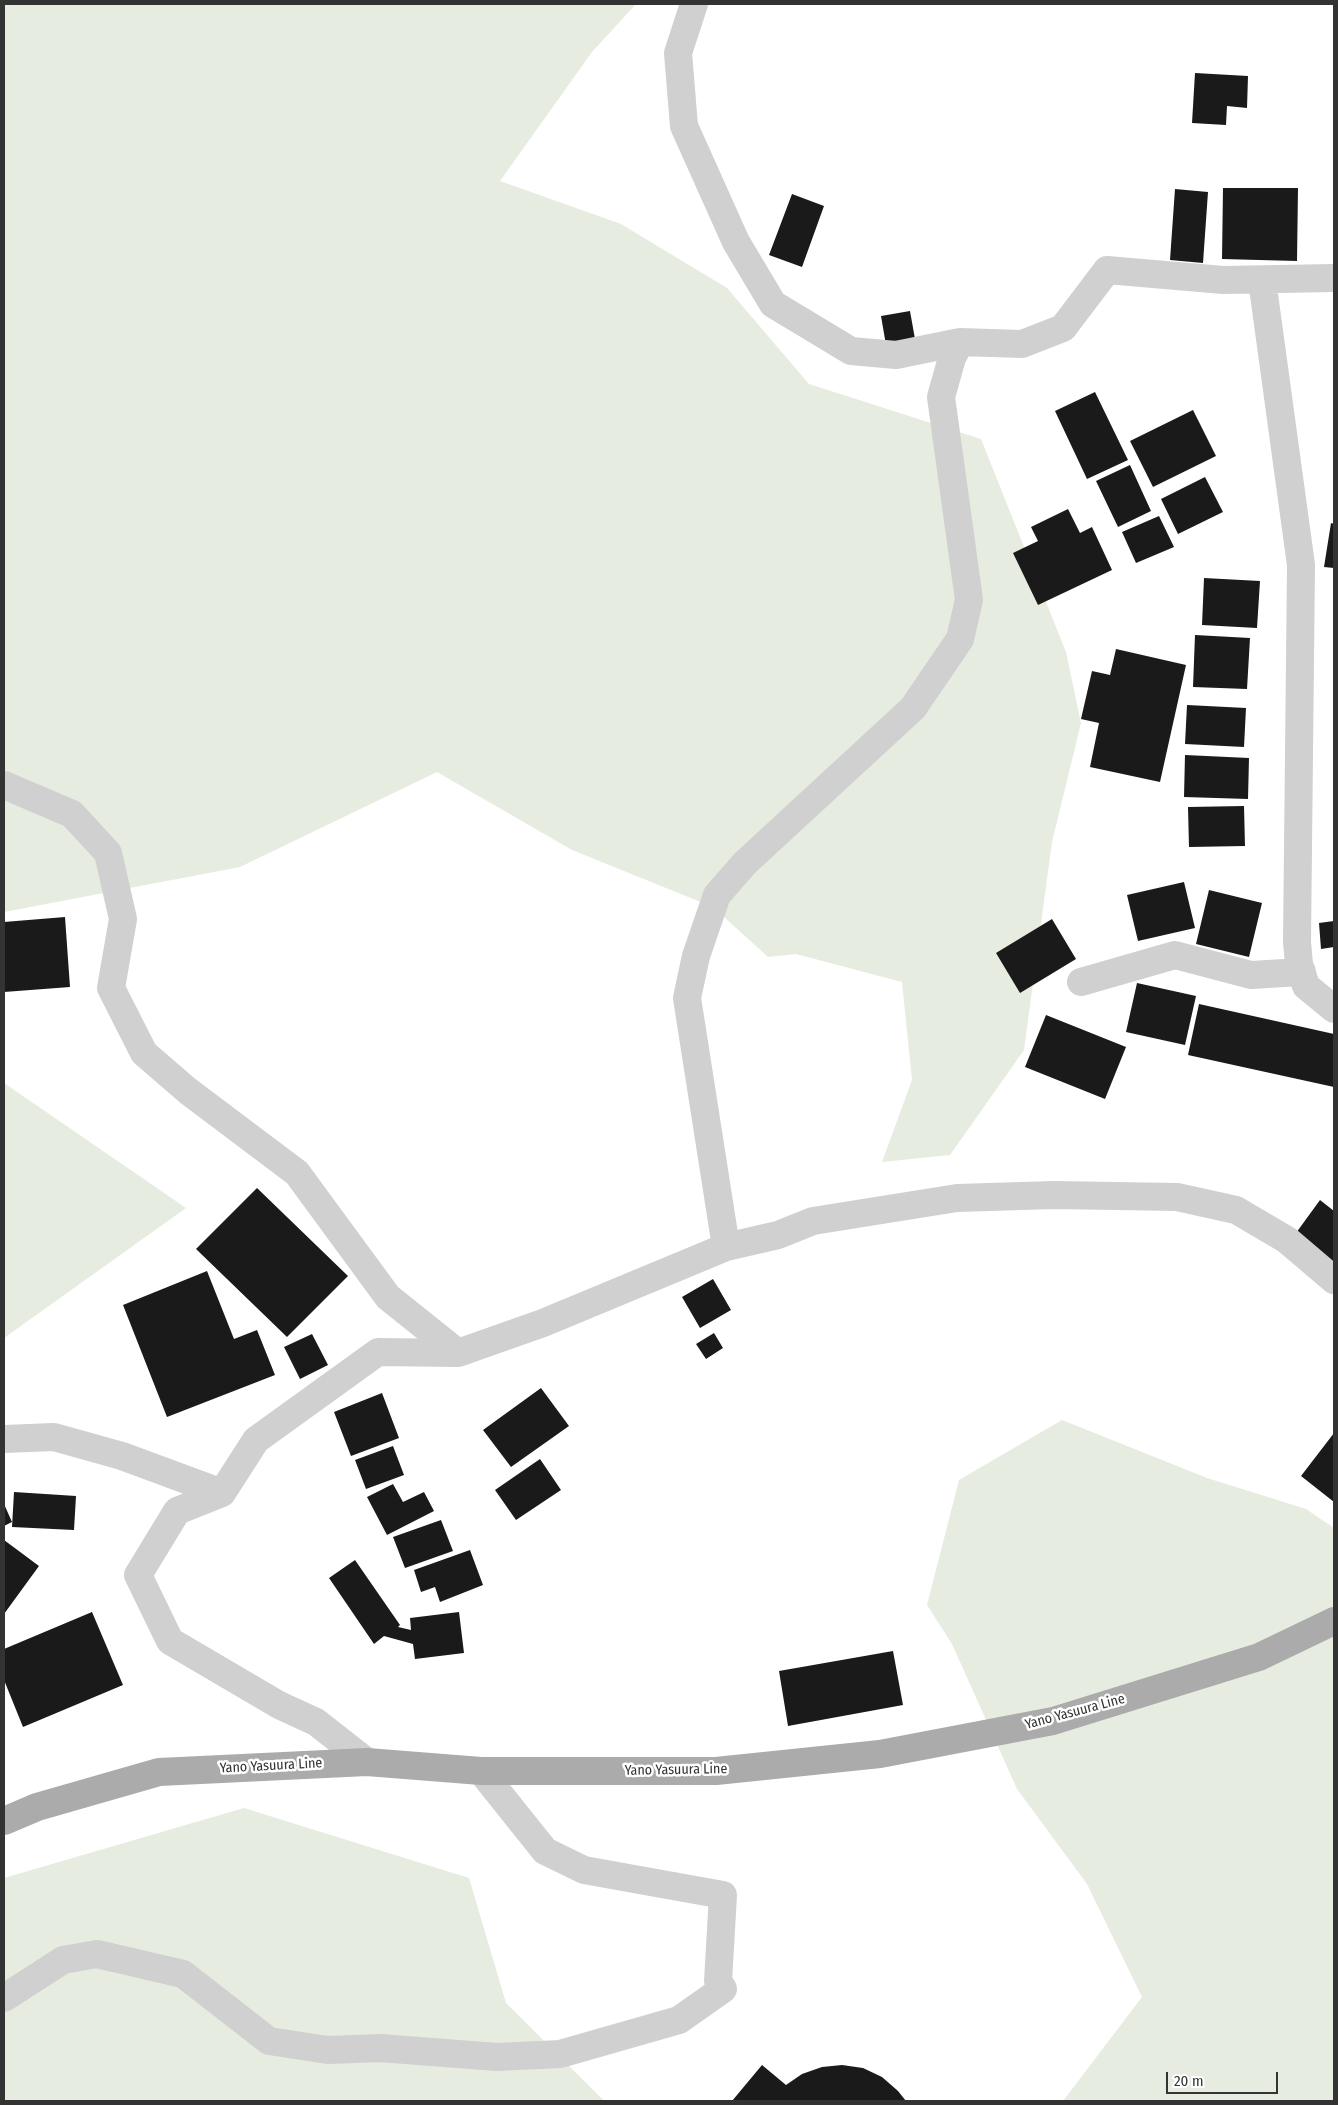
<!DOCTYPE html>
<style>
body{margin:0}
#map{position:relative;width:1338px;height:2105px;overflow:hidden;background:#fff;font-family:"Fira Sans Condensed",sans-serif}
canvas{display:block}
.frame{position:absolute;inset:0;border:5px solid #333;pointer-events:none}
.scale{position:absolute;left:1166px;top:2072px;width:112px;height:22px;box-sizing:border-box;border:2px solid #333;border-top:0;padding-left:6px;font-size:15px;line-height:18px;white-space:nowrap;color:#333;-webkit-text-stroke:4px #fff;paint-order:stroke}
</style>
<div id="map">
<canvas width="1338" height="2105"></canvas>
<div class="frame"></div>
<div class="scale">20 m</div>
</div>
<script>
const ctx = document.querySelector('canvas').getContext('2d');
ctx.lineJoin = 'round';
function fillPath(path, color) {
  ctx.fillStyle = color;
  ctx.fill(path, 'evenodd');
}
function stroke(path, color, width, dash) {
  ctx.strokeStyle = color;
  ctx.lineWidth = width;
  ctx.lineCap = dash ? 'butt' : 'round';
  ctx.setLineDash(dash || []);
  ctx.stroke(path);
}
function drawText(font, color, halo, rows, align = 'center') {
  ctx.font = font + ' "Fira Sans Condensed",sans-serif';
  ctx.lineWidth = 5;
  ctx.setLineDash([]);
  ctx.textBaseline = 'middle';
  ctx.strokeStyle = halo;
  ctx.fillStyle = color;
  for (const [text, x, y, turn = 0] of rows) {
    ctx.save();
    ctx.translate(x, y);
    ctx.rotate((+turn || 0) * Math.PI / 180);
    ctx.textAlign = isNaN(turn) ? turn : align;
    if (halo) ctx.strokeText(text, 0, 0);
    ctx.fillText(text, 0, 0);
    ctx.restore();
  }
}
fillPath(new Path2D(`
 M 4,4 L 636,4 L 592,52 L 500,181 L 621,224 L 727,288 L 809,384 L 981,439 L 1066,652 L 1081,723 L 1052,842 L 1024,1050 L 950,1155 L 882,1162 L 912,1080 L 902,982 L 796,954 L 768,957 L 713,907 L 572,850 L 437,772 L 240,867 L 4,912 Z
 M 4,1083 L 186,1208 L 4,1338 Z
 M 1062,1420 L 1207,1478 L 1306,1509 L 1334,1528 L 1334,2101 L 1063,2101 L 1142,1997 L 1087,1884 L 1017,1789 L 952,1644 L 927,1605 L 959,1480 Z
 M 244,1808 L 469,1878 L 506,2003 L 604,2101 L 4,2101 L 4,1878 Z`), '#e6ecdf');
fillPath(new Path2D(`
 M 1195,73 L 1248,76 L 1247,108 L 1227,106 L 1226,125 L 1192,123 Z
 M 1223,188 L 1298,188 L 1297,261 L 1222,259 Z
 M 1175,189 L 1208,192 L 1203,263 L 1170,260 Z
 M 792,194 L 824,206 L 802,267 L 769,255 Z
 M 910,311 L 915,339 L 886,345 L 881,316 Z
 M 1095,392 L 1128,460 L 1087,479 L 1055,411 Z
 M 1193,410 L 1216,456 L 1153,487 L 1130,441 Z
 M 1130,465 L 1151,511 L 1118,527 L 1096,481 Z
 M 1205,477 L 1223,512 L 1178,534 L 1161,499 Z
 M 1068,509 L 1080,533 L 1092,527 L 1112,570 L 1038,605 L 1013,553 L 1038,541 L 1031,527 Z
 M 1159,516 L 1174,547 L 1136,563 L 1122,532 Z
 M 1331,523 L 1334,524 L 1334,568 L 1324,567 Z
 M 1204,578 L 1260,581 L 1257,628 L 1202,625 Z
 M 1195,635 L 1250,638 L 1247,689 L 1193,687 Z
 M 1116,649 L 1186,665 L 1160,782 L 1090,767 L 1099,723 L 1081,719 L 1092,671 L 1110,675 Z
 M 1187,705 L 1246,708 L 1244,747 L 1185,744 Z
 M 1185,755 L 1249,758 L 1248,799 L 1184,797 Z
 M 1244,806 L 1245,846 L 1189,847 L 1188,807 Z
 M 1184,882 L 1195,928 L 1138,941 L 1127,895 Z
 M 1209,890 L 1262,903 L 1249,957 L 1196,944 Z
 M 65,917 L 70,987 L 4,992 L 4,922 Z
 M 1052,919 L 1076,959 L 1020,993 L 996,953 Z
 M 1334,921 L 1334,947 L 1321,949 L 1319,923 Z
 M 1137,983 L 1196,996 L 1185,1045 L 1126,1032 Z
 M 1199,1004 L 1334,1034 L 1334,1087 L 1188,1055 Z
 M 1046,1015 L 1126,1047 L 1105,1099 L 1025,1067 Z
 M 257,1188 L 348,1276 L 287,1337 L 196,1249 Z
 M 1320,1200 L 1334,1211 L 1334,1263 L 1296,1233 Z
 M 207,1271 L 234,1339 L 257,1330 L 275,1375 L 167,1417 L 123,1305 Z
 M 713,1279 L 731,1310 L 700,1328 L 682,1297 Z
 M 714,1333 L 723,1348 L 706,1359 L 696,1344 Z
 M 312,1334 L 328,1365 L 300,1379 L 284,1347 Z
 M 541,1388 L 569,1426 L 511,1467 L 483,1430 Z
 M 382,1393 L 399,1438 L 351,1456 L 334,1412 Z
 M 1334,1433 L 1334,1502 L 1301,1476 Z
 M 393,1446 L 404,1475 L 366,1489 L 355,1460 Z
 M 540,1459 L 561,1490 L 516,1520 L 495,1490 Z
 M 393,1484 L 403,1502 L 424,1492 L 434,1511 L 387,1535 L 367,1497 Z
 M 14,1492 L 76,1496 L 74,1530 L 12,1527 Z
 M 4,1504 L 12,1522 L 4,1526 Z
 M 441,1520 L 453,1551 L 405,1568 L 393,1537 Z
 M 4,1540 L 39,1566 L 4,1614 Z
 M 470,1550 L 483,1585 L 440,1602 L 435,1587 L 421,1592 L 414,1570 Z
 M 355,1560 L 400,1625 L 398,1627 L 411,1630 L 410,1618 L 459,1612 L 464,1653 L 415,1659 L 413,1644 L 384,1636 L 374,1644 L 329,1578 Z
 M 92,1612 L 123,1685 L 23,1727 L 4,1680 L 4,1649 Z
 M 893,1651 L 903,1705 L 788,1726 L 779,1671 Z
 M 762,2065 L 786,2085 L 802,2074 L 822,2067 L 842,2065 L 863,2068 L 882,2077 L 898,2091 L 906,2101 L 732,2101 Z`), '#1a1a1a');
stroke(new Path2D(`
 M 694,4 L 678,53 L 684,126 L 736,242 L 773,304 L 851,351 L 896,355 L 960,342
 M 1262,280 L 1301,565 L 1297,942 L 1299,964 L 1306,986 L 1334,1009
 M 4,785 L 72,814 L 108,853 L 123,919 L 111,988 L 144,1053 L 188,1091 L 297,1173 L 388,1297 L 458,1353
 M 1081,982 L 1175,955 L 1251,975 L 1302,972
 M 726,1247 L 687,998 L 696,956 L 717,895 L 745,863 L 913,708 L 960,639 L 969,600 L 941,397 L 952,358 L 960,342 L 1022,344 L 1063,328 L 1107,270 L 1223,280 L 1334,278
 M 4,1439 L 54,1437 L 122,1456 L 222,1493
 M 367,1762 L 316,1722 L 279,1705 L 170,1641 L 138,1575 L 177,1511 L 222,1493 L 256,1440 L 378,1352 L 458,1353 L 543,1323 L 726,1247 L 778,1235 L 813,1221 L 957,1198 L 1054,1195 L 1177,1197 L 1236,1210 L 1287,1240 L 1334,1280
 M 4,1998 L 63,1960 L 97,1954 L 183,1974 L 269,2041 L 328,2050 L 380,2048 L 497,2057 L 560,2054 L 679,2020 L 723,1989 L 718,1981 L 723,1895 L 584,1870 L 545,1851 L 481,1771`), '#d0d0d0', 28);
stroke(new Path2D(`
 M 4,1821 L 37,1807 L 159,1772 L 367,1762 L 481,1771 L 716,1771 L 880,1754 L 1053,1721 L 1259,1657 L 1334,1621`), '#ababab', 28);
drawText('14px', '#333', '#fff', [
 ["Yano Yasuura Line",1075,1712,-15],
 ["Yano Yasuura Line",271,1766,-3],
 ["Yano Yasuura Line",676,1770,-1]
]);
</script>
